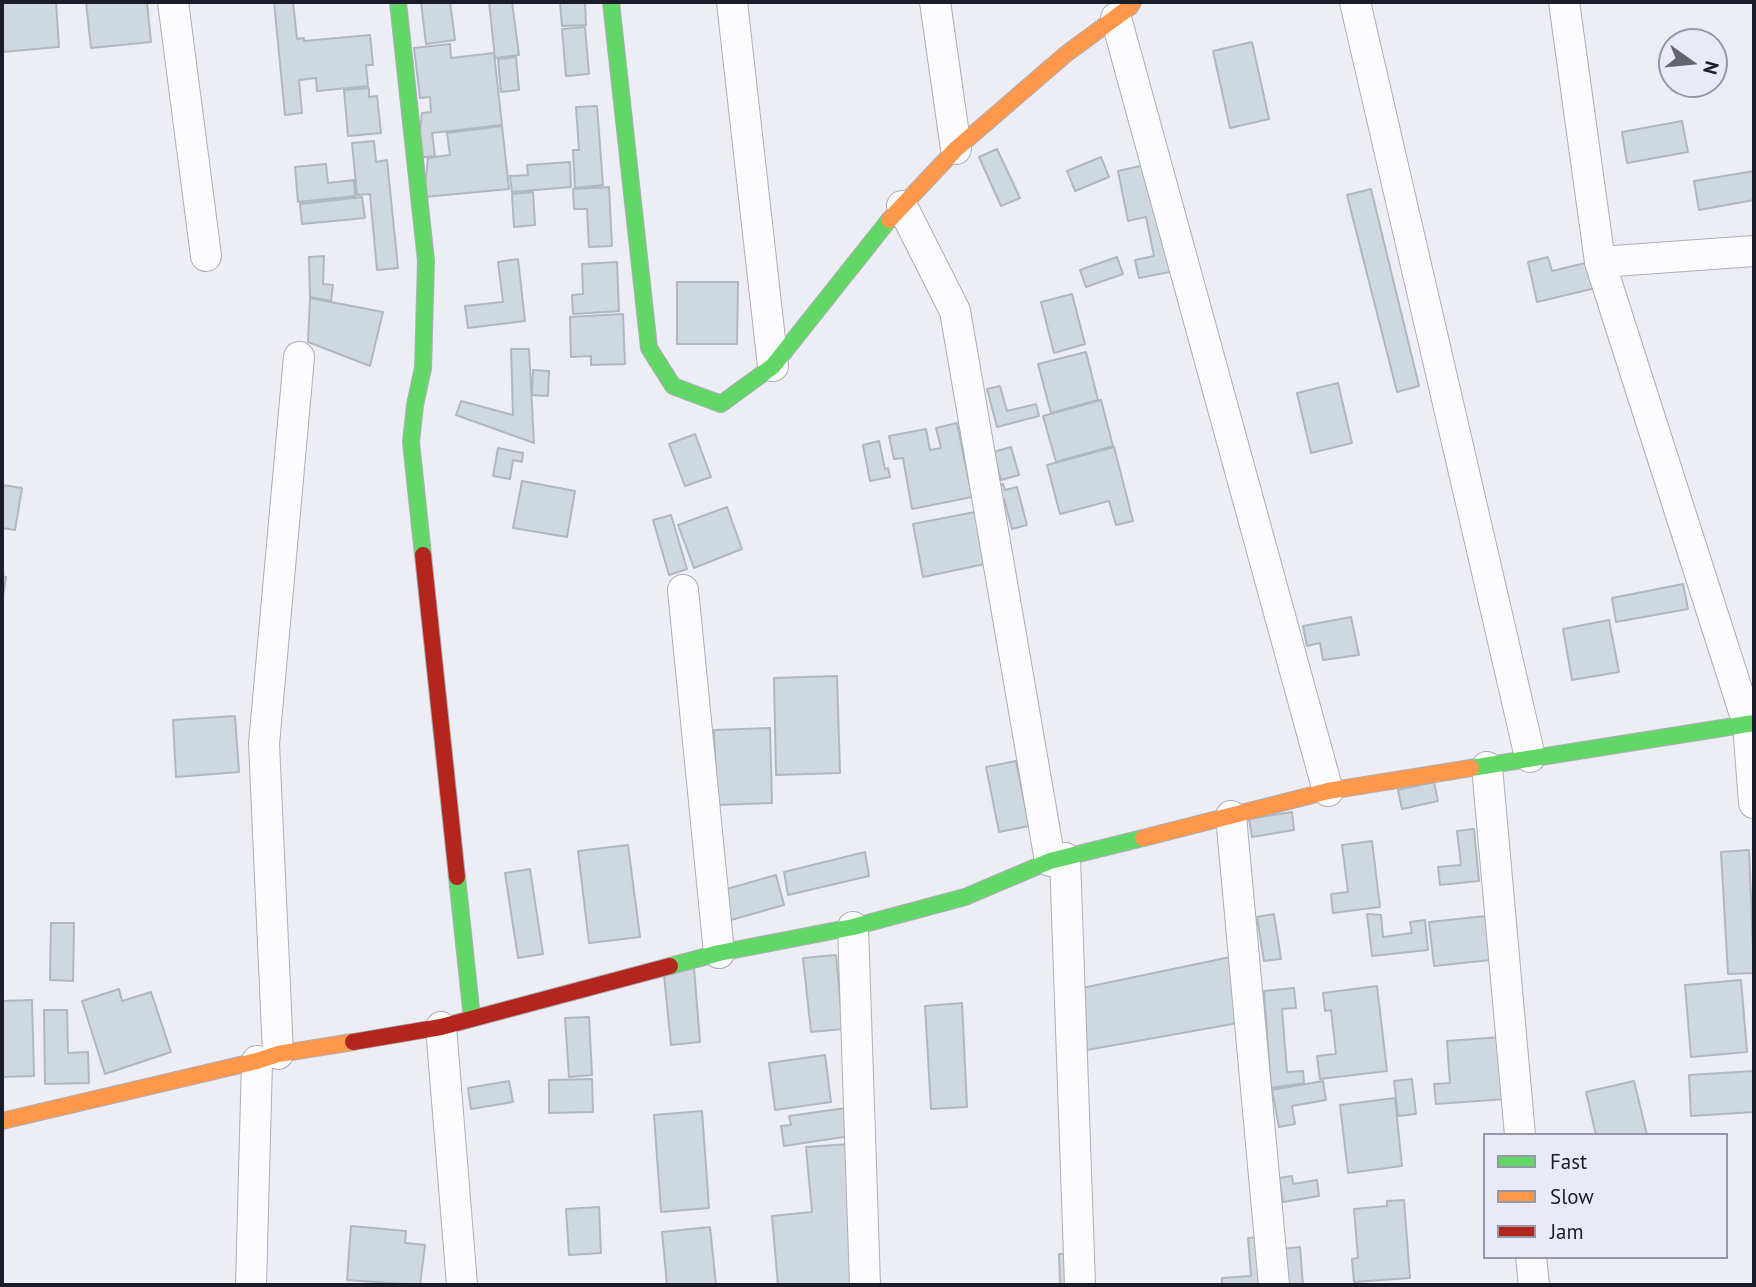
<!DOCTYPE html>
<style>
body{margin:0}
#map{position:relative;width:1756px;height:1287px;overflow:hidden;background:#ecedf5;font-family:"PT Sans",sans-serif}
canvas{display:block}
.frame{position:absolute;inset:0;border:4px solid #1b1c2a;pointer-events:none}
.legend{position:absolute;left:1483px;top:1133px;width:245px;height:126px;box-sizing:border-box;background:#e8eaf9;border:2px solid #9698a6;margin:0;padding:9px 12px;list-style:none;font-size:21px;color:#1b1c2a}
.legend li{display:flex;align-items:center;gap:14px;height:35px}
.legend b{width:35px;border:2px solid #9698a6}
.north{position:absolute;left:1658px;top:28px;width:70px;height:70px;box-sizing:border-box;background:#e8eaf9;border:2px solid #9698a6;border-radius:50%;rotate:105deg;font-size:19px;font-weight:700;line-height:28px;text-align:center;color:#1b1c2a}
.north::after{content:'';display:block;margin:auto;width:24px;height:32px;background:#646571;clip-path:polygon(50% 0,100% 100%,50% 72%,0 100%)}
</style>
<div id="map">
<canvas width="1756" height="1287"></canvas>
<div class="frame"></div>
<ul class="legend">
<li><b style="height:9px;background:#63d668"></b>Fast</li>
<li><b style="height:9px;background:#ff974d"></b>Slow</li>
<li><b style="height:9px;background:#b3261e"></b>Jam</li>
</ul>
<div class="north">N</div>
</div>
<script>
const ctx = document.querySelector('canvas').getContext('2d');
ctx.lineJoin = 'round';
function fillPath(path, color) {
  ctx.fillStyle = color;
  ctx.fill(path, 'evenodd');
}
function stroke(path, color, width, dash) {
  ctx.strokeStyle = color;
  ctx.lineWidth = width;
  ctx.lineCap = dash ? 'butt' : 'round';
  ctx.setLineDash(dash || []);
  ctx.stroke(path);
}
const building = new Path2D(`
 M 2,2 L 56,2 L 59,47 L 2,52 Z
 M 86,2 L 147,2 L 151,42 L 91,48 Z
 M 274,2 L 293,2 L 297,39 L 304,38 L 304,41 L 370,35 L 373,65 L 366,65 L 368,86 L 317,91 L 316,78 L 299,80 L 302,113 L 285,115 Z
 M 421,2 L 450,2 L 455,40 L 426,44 Z
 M 489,2 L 512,2 L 519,55 L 495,58 Z
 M 560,2 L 585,2 L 586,25 L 562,26 Z
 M 585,27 L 589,74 L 566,76 L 562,29 Z
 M 1252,42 L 1269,119 L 1230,128 L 1213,51 Z
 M 450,44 L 451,58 L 494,53 L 502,125 L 432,133 L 435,156 L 417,158 L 422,113 L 431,112 L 430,97 L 420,98 L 414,48 Z
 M 516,57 L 519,90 L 501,92 L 498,59 Z
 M 369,88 L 369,97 L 377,96 L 381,133 L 348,136 L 344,90 Z
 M 597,106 L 603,185 L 575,188 L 573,150 L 579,150 L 576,107 Z
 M 1682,121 L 1688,152 L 1627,163 L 1622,132 Z
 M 502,126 L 509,189 L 424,197 L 428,158 L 450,155 L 447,133 Z
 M 374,141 L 376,162 L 387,160 L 398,268 L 377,270 L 370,194 L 357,195 L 352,143 Z
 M 997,149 L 1020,198 L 1001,206 L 979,157 Z
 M 1101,157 L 1109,177 L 1075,191 L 1067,171 Z
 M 570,162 L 571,187 L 512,192 L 510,176 L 528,175 L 527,165 Z
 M 1158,162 L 1180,270 L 1139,278 L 1135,260 L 1154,256 L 1146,217 L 1128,221 L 1118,171 Z
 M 326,164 L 328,183 L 354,180 L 355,196 L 298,202 L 295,167 Z
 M 1754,171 L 1754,200 L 1699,210 L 1694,181 Z
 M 609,187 L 612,246 L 589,247 L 587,209 L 574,209 L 573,189 Z
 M 1371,189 L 1419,386 L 1397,392 L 1347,195 Z
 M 533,192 L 535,225 L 514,227 L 512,194 Z
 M 362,197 L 365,218 L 302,224 L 300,204 Z
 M 324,256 L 323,284 L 333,285 L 331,301 L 310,297 L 309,257 Z
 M 1615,256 L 1621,282 L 1537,302 L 1528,262 L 1548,257 L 1552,271 Z
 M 1117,257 L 1123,274 L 1086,287 L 1080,270 Z
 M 518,259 L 525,321 L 468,328 L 465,306 L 503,302 L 498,262 Z
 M 617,262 L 619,311 L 573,314 L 572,295 L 583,294 L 582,264 Z
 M 677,282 L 738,282 L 737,344 L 677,344 Z
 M 1072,294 L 1085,344 L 1054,353 L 1041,302 Z
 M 310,298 L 383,312 L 370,366 L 308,342 Z
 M 623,314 L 625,364 L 591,365 L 591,356 L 571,357 L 570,317 Z
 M 511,349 L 529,349 L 534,443 L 456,415 L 461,401 L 513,415 Z
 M 1086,352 L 1098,400 L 1051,413 L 1038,364 Z
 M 533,370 L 549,371 L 548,396 L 532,395 Z
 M 1338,383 L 1352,443 L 1311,453 L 1297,393 Z
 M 1000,386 L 1007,411 L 1036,404 L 1039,416 L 997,427 L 987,389 Z
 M 1101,400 L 1113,446 L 1056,462 L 1043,416 Z
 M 957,423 L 972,497 L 912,509 L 903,458 L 894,459 L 889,436 L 926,429 L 930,450 L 941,448 L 936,428 Z
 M 695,434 L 711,477 L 685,486 L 669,444 Z
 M 879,441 L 885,469 L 888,468 L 890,477 L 870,481 L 863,445 Z
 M 1011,447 L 1019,475 L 1001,480 L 993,452 Z
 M 1114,447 L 1133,521 L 1116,525 L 1109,501 L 1060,514 L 1047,465 Z
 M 498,448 L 523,453 L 522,462 L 513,460 L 510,479 L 493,476 Z
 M 522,481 L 575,491 L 567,537 L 513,528 Z
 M 1003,484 L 1005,490 L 1017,487 L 1027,525 L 1012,529 L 1004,499 L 992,502 L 988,488 Z
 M 2,485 L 22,488 L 15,530 L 2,528 Z
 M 727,507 L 742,549 L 694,568 L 678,525 Z
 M 975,512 L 985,564 L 923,577 L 913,524 Z
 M 671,515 L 687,569 L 669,575 L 653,520 Z
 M 2,576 L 6,577 L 2,602 Z
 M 1683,584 L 1688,609 L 1616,622 L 1612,598 Z
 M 1351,617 L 1359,655 L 1323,660 L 1320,643 L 1307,646 L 1303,626 Z
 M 1609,620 L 1619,672 L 1572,680 L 1563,629 Z
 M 837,676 L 840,773 L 776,775 L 774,678 Z
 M 235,716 L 239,772 L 176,777 L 173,720 Z
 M 770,728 L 772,803 L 717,805 L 714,730 Z
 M 1016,761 L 1029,826 L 999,832 L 986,767 Z
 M 1434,782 L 1438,801 L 1402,809 L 1398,790 Z
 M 1292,812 L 1294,830 L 1252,837 L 1249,819 Z
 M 1474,829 L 1479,881 L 1440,885 L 1438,867 L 1461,865 L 1457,831 Z
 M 1372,841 L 1380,907 L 1333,913 L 1331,894 L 1348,892 L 1342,845 Z
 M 628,845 L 640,937 L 589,943 L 578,851 Z
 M 1749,850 L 1754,973 L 1728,974 L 1721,852 Z
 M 865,852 L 869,876 L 788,895 L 784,872 Z
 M 530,869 L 543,954 L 518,958 L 505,873 Z
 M 776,875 L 784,905 L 724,922 L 716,892 Z
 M 1274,914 L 1281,959 L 1264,961 L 1257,917 Z
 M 1367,914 L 1381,915 L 1383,937 L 1412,933 L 1410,922 L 1425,920 L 1428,950 L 1372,956 Z
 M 1495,915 L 1500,959 L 1434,966 L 1429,922 Z
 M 51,923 L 74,923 L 73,981 L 50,980 Z
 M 836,955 L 843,1029 L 811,1032 L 803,958 Z
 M 1240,955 L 1249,1021 L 1087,1050 L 1082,988 Z
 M 694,968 L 700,1042 L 671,1045 L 664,975 Z
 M 1741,980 L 1747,1052 L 1691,1057 L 1685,985 Z
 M 1377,986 L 1387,1071 L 1320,1079 L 1317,1056 L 1336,1054 L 1331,1010 L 1325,1011 L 1323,993 Z
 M 1294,988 L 1296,1008 L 1282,1009 L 1287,1072 L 1303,1071 L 1304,1083 L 1271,1088 L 1264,991 Z
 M 119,989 L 122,1001 L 151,992 L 171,1052 L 105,1074 L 82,1001 Z
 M 32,1000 L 34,1076 L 2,1077 L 2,1001 Z
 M 962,1003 L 967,1107 L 931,1109 L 925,1006 Z
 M 44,1010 L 67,1010 L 68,1053 L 88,1052 L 89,1083 L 45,1084 Z
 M 589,1017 L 592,1075 L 569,1077 L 565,1018 Z
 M 1502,1037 L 1507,1099 L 1436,1104 L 1434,1084 L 1450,1083 L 1447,1041 Z
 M 825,1055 L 831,1102 L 775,1110 L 769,1063 Z
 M 1754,1071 L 1754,1112 L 1691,1116 L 1689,1075 Z
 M 592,1079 L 593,1112 L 549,1113 L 549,1080 Z
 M 1412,1079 L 1416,1114 L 1398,1116 L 1394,1081 Z
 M 509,1081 L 513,1102 L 471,1109 L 468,1088 Z
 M 1323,1081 L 1326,1100 L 1292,1106 L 1295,1124 L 1279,1127 L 1272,1090 Z
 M 1634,1081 L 1647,1135 L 1596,1135 L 1586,1092 Z
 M 1395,1098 L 1402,1166 L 1348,1173 L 1340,1105 Z
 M 846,1108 L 850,1136 L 784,1146 L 781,1126 L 791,1125 L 789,1116 Z
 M 702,1111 L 709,1208 L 661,1212 L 654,1115 Z
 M 849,1144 L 862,1285 L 778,1285 L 772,1216 L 812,1212 L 806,1147 Z
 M 1292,1176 L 1293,1184 L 1317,1180 L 1319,1196 L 1283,1202 L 1279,1178 Z
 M 1404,1200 L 1410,1278 L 1354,1282 L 1352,1259 L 1358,1258 L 1354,1209 L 1387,1206 L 1387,1201 Z
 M 599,1207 L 601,1253 L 569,1255 L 566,1209 Z
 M 351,1226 L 406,1231 L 405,1243 L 425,1245 L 420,1285 L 347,1280 Z
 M 710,1227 L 716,1285 L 667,1285 L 662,1232 Z
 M 1267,1237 L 1270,1285 L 1222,1285 L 1222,1278 L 1251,1276 L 1248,1238 Z
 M 1300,1247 L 1303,1285 L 1284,1285 L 1281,1249 Z
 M 1075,1253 L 1077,1285 L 1060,1285 L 1059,1254 Z`);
fillPath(building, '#cfd8de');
stroke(building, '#b0b8bf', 2);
const street = new Path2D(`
 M 173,2 L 206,256
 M 732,2 L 773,366
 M 935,2 L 956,149
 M 1355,2 L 1530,757
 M 1564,2 L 1600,262 L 1748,724 L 1754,803
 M 1116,18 L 1328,791
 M 902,206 L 955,311 L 1050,861
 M 1600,262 L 1754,251
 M 683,590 L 719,953
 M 1487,767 L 1520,1135
 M 1231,816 L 1274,1285
 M 1065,858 L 1080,1285
 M 853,927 L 865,1285
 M 441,1027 L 462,1285
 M 278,1054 L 264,744 L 299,357
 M 1531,1257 L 1534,1285
 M 251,1285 L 257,1061`);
const fast = new Path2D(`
 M 398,2 L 426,261 L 423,368 L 415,405 L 411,442 L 423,555
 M 611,2 L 649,348 L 673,386 L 721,404 L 773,366 L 889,220
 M 1471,768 L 1754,723
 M 457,877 L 472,1018
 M 670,966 L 719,953 L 853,927 L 965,897 L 1050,861 L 1143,838`);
const slow = new Path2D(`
 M 889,220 L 956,149 L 1066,54 L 1130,7 L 1133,2
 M 1143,838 L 1328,791 L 1471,768
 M 2,1121 L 257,1061 L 278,1054 L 353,1042`);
const jam = new Path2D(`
 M 423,555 L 457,877
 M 353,1042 L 441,1027 L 670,966`);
stroke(street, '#adaeb7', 32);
stroke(fast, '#adaeb7', 18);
stroke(slow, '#adaeb7', 18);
stroke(jam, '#adaeb7', 18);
stroke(street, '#fcfcfe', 30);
stroke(fast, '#63d668', 16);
stroke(slow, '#ff974d', 16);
stroke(jam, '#b3261e', 16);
</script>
